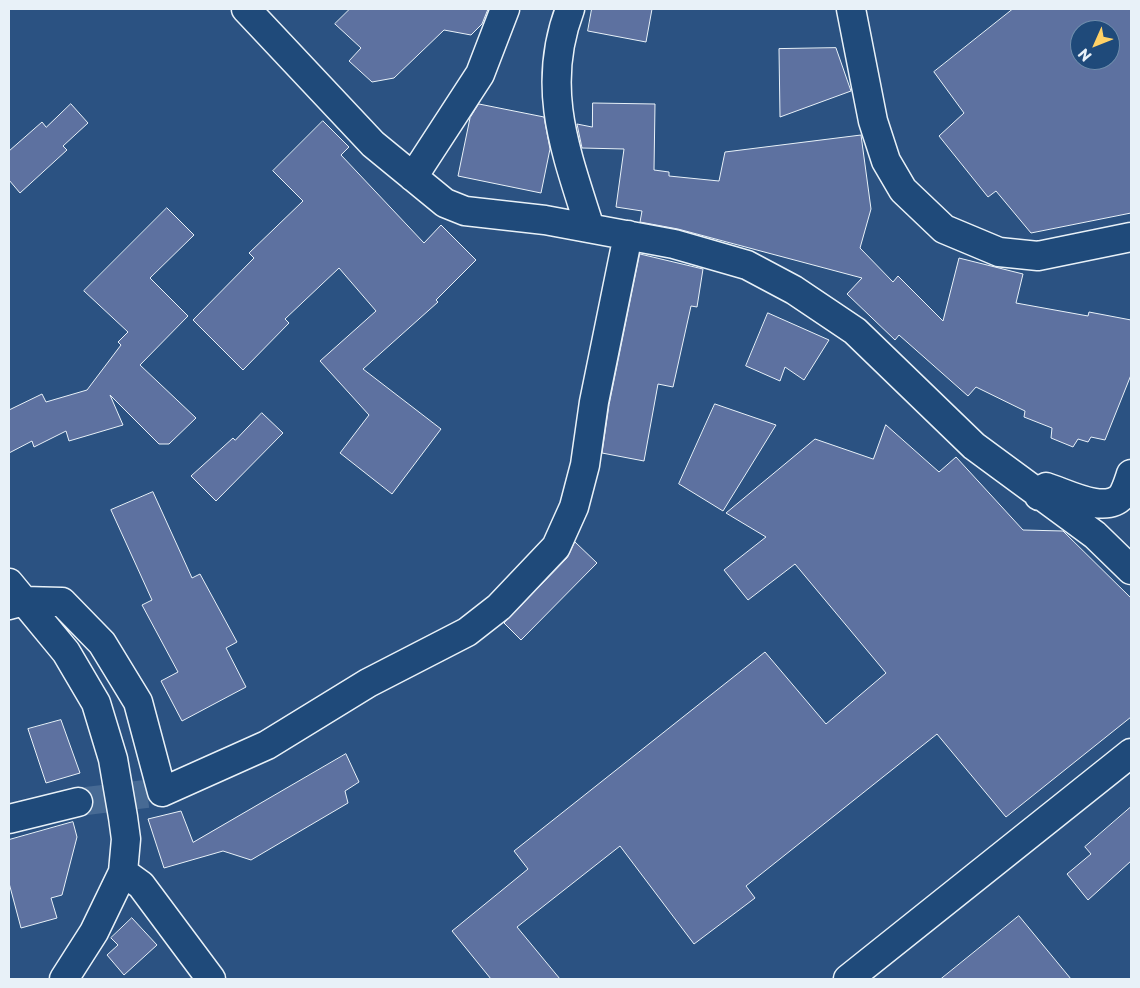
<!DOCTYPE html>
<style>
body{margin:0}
#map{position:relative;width:1140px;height:988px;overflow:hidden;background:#2b5282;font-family:"Playpen Sans",sans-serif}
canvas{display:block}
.frame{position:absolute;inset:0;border:10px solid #e8f1f8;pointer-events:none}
.north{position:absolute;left:1070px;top:20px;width:50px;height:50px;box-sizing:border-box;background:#1f4a7a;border:1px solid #6f8dac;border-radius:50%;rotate:226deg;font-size:14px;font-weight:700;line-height:20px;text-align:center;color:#e8f1f8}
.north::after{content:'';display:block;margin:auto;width:18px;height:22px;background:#ffd166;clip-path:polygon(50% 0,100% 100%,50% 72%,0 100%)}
</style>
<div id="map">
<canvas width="1140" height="988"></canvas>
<div class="frame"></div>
<div class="north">N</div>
</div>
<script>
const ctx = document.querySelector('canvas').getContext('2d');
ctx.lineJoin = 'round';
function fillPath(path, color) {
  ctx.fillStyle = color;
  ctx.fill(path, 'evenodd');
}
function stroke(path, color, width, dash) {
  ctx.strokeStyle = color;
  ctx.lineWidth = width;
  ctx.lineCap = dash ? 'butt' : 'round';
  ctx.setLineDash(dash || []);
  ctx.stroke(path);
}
const building = new Path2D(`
 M 350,9 L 488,9 L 482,24 L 471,35 L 444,30 L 394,78 L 372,82 L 349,61 L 361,48 L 335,24 Z
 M 592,9 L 652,9 L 646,42 L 588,31 Z
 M 1013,9 L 1131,9 L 1131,213 L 1031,233 L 996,191 L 988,197 L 939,136 L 964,113 L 934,72 ZM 1080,30 L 1110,30 L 1110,60 L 1080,60 Z
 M 836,48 L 851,91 L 780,117 L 779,49 Z
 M 593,103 L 655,104 L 654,170 L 669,172 L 669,176 L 719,181 L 725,152 L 861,135 L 871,209 L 860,248 L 893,282 L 898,276 L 943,321 L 959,258 L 1023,274 L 1016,303 L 1088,316 L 1089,312 L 1131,320 L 1131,375 L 1105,440 L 1091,437 L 1088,442 L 1078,439 L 1073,447 L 1051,438 L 1052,428 L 1024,417 L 1025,411 L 976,387 L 968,396 L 899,335 L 895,340 L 847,294 L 862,278 L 678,229 L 640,222 L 642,211 L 616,207 L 624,149 L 582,148 L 577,124 L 592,127 Z
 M 71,104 L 88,123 L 63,146 L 67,150 L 20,193 L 9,180 L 9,151 L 42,122 L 46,127 Z
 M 479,104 L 544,117 L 550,149 L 541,193 L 458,176 L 470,118 Z
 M 323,121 L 349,147 L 341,155 L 424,243 L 441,225 L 476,260 L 436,300 L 438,302 L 363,369 L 441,429 L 392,494 L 340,453 L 369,415 L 320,361 L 376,311 L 339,268 L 285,319 L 289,323 L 243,370 L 193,320 L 254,258 L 249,253 L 303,201 L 273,171 Z
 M 167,208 L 194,235 L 150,278 L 188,316 L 140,365 L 196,418 L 169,444 L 159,444 L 110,395 L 123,425 L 69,441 L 66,431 L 34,447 L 32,441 L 9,453 L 9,410 L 42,394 L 46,402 L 87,390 L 121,345 L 118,342 L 128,332 L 84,291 Z
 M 640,254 L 703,269 L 697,307 L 691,306 L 673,387 L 658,384 L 644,461 L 602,453 L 609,405 Z
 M 768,313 L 829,340 L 804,380 L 785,367 L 780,381 L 746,366 Z
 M 715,404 L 776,425 L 723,511 L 679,484 Z
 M 262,413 L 283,433 L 216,501 L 191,476 L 233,438 L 235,440 Z
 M 886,425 L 939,472 L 956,457 L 1023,530 L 1063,531 L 1131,598 L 1131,717 L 1006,817 L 937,734 L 746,886 L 755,898 L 694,944 L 620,846 L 517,927 L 560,979 L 491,979 L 452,931 L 528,869 L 514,851 L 765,652 L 826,724 L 886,673 L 795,564 L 748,600 L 724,570 L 766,537 L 726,513 L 815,439 L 873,459 Z
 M 153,492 L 192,578 L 200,574 L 237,642 L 226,648 L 246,687 L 182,721 L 161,681 L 178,672 L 142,605 L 152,600 L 111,510 Z
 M 575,542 L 597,563 L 521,640 L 504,623 L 567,558 Z
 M 61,720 L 80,773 L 46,783 L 28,729 Z
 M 346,754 L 359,782 L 345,791 L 348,803 L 251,860 L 223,851 L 164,868 L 148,819 L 181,811 L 193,842 Z
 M 1131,807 L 1131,861 L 1088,900 L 1067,874 L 1091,854 L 1085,847 Z
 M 73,822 L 77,837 L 62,895 L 51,898 L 57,918 L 21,928 L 9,883 L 9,840 Z
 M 1019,916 L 1071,979 L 941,979 Z
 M 132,918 L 157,945 L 124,975 L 107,955 L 118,945 L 111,938 Z`);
fillPath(building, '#5d71a0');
stroke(building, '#e8f1f8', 1);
stroke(new Path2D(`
 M 78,802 L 162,792`), '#476a94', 28, [28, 14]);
const minor = new Path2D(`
 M 246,9 L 373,144 L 445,203 L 465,211 L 545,220 L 674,244 L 747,265 L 794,290 L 855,331 L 974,446 L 1095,535 L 1131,570
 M 570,9 C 540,88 566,152 590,228
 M 851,9 L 873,121 L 886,161 L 903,190 L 944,229 L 999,252 L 1038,256 L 1131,237
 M 413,177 L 480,74 L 505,9
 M 1039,496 L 1046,487 C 1066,493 1105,515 1122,496 C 1126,490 1129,480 1131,474
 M 9,583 L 66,652 L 96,703 L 113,759 L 123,817 L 126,839 L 123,872 L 94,932 L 64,979
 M 9,605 L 24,601 L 62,602 L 102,643 L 138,702 L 162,792 L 267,745 L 368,683 L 467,632 L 499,607 L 556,547 L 574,507 L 585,465 L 594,402 L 628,235
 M 9,819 L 78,802
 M 123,872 L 141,885 L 211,979
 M 848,979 L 1131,753`);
stroke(minor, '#e8f1f8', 31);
stroke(minor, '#1f4a7a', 28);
</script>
